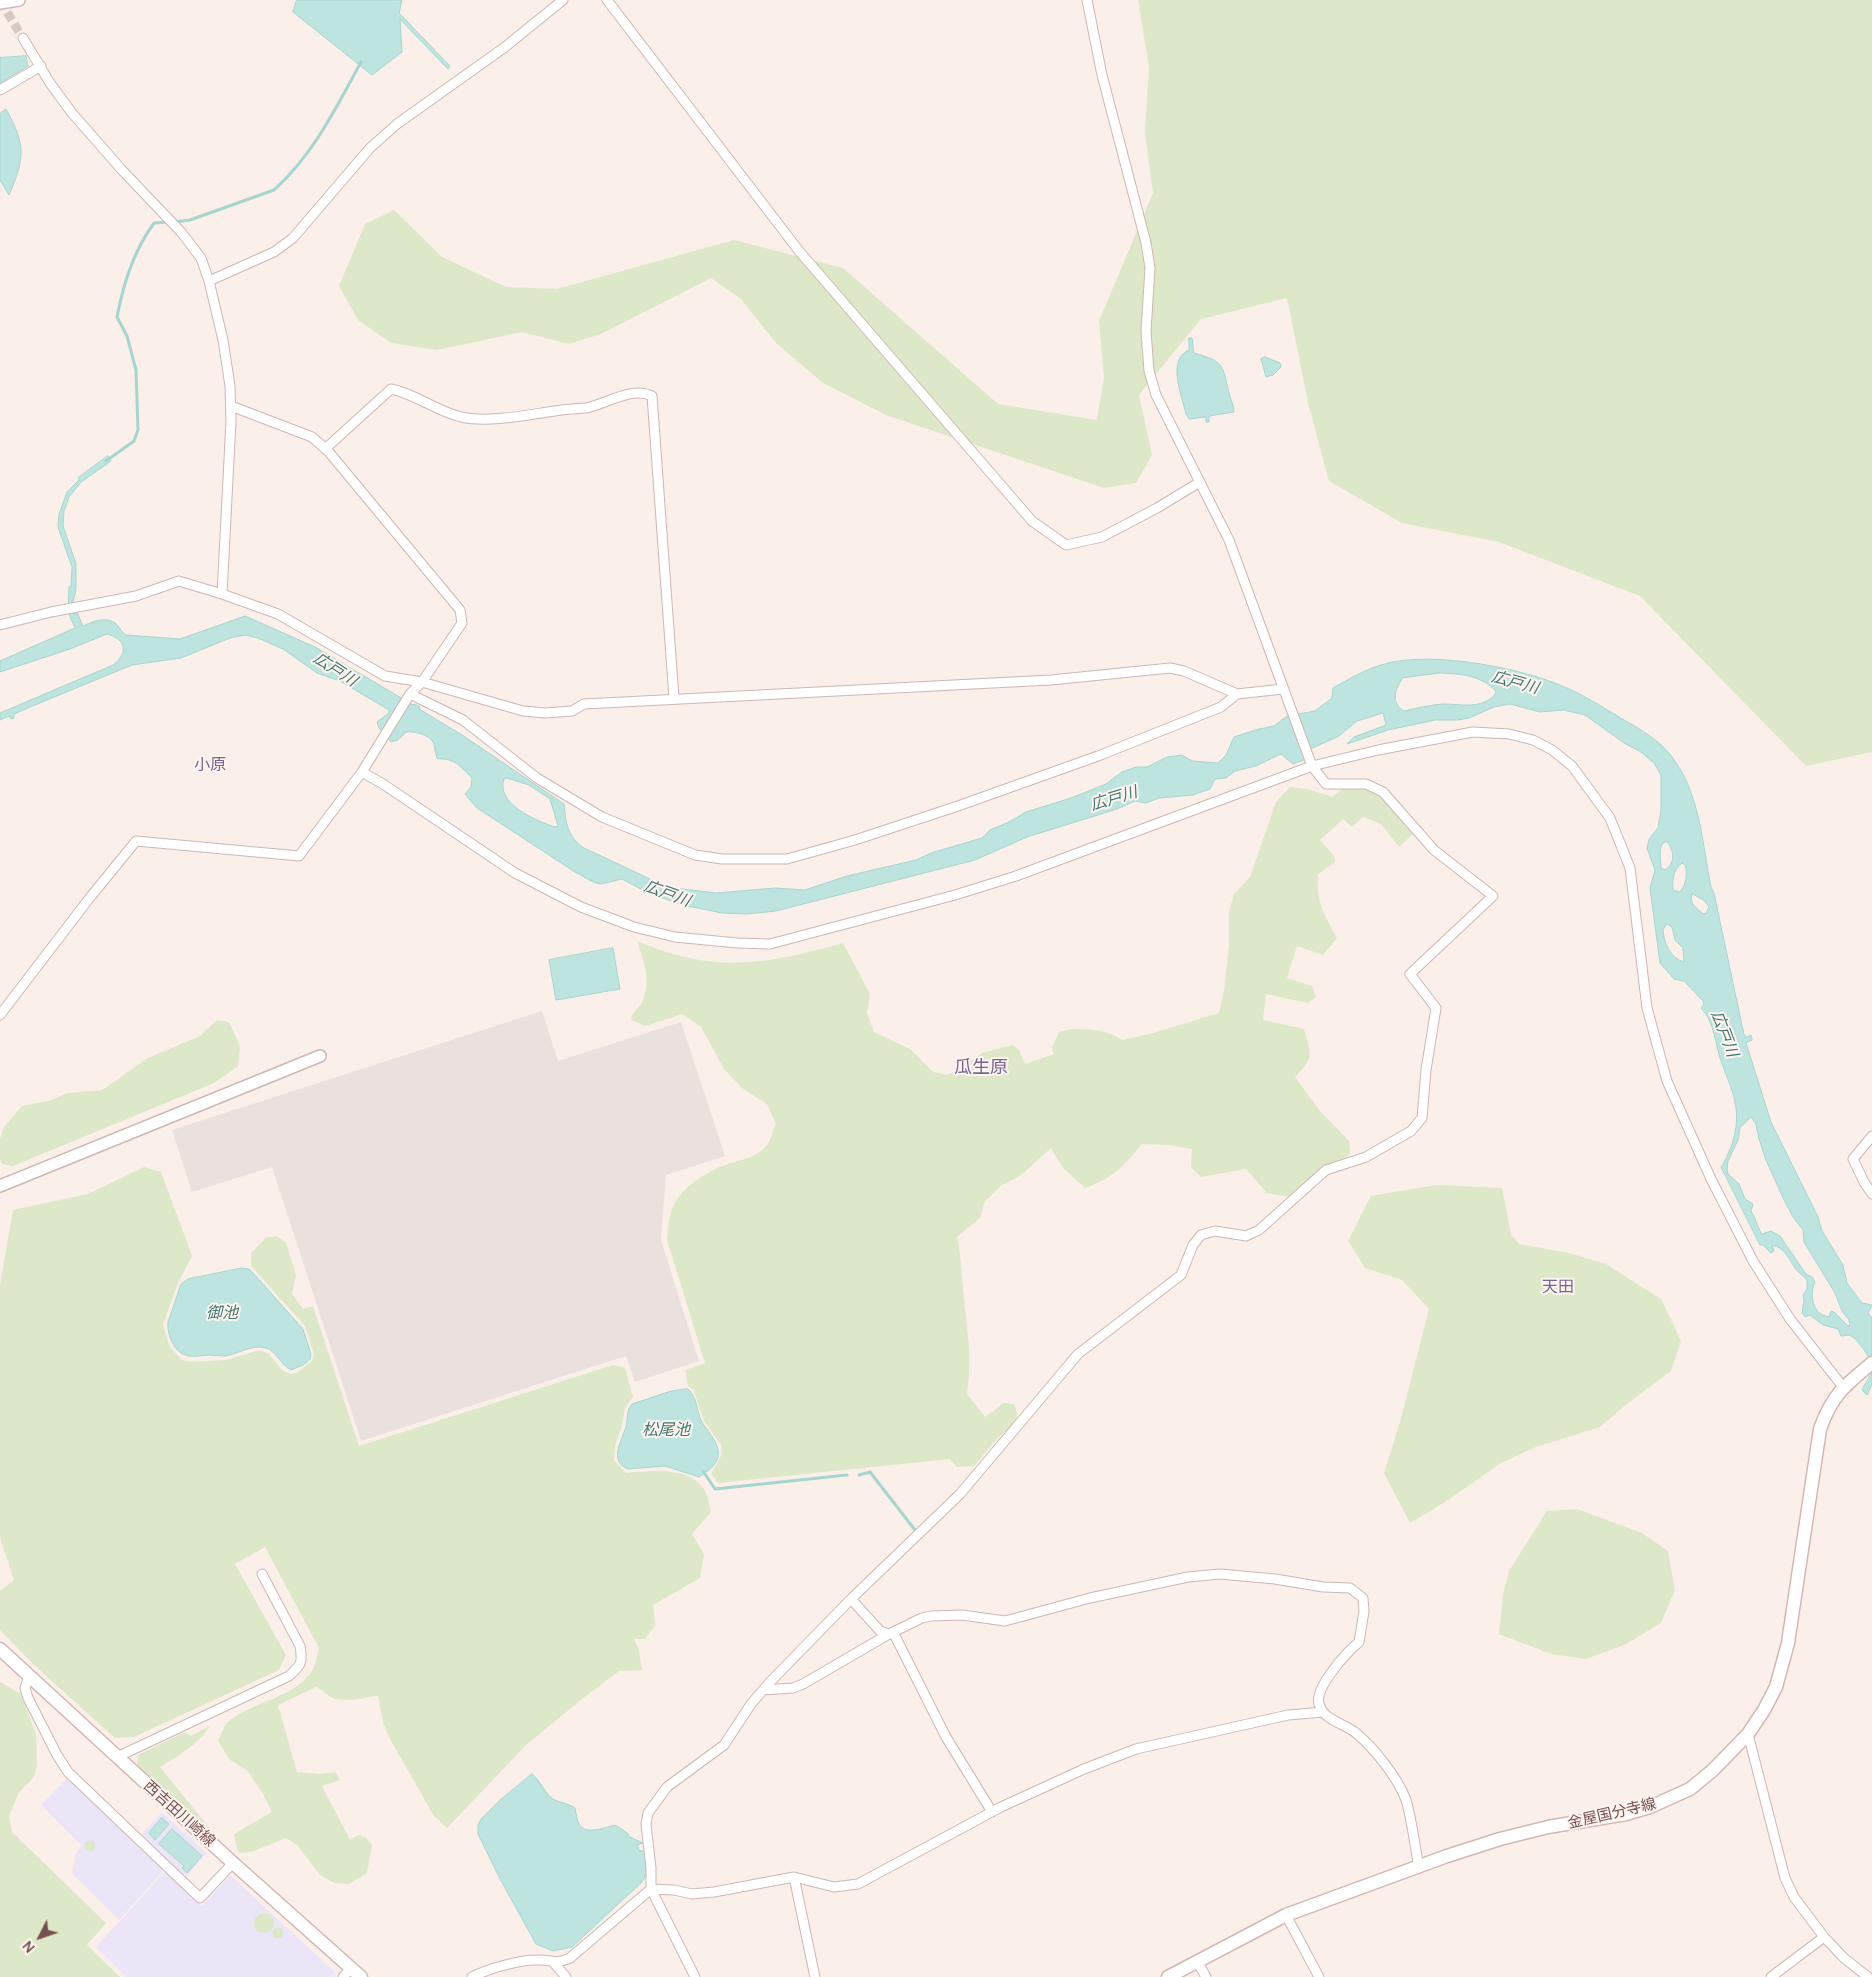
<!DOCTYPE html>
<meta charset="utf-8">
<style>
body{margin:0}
#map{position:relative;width:1872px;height:1977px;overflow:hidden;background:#fbefe9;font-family:Manrope,sans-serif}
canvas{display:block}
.north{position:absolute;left:15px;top:1912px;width:50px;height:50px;-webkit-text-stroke:4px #fef4ef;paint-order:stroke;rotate:229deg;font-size:14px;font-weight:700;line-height:20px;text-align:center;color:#74514e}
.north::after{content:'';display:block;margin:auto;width:18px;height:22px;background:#74514e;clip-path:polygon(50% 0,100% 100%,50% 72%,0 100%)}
</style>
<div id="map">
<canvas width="1872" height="1977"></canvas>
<div class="north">N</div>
</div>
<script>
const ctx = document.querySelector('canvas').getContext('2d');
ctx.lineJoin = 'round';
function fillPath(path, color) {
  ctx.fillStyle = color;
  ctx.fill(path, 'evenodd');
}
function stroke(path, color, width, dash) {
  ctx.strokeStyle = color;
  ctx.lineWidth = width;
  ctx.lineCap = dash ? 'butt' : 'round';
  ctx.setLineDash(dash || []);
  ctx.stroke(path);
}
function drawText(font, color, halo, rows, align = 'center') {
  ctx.font = font + ' Manrope,"Noto Sans JP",sans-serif';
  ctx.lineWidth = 4;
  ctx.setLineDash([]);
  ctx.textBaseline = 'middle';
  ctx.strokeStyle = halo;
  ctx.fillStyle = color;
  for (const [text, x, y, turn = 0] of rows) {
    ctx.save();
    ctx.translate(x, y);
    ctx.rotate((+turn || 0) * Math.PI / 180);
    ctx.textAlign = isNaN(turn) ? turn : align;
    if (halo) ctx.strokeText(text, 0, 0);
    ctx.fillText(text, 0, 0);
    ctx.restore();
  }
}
fillPath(new Path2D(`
 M 542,1011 L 558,1061 L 681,1022 L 725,1156 L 666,1175 L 661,1240 L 699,1361 L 635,1382 L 626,1356 L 361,1441 L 272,1167 L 192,1192 L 172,1130 Z`), '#eae1de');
fillPath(new Path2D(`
 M 68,1777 L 164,1870 L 119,1920 L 72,1874 L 76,1853 L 82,1846 L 41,1805 Z
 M 162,1812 L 207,1853 L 179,1885 L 202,1906 L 230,1875 L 337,1974 L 334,1977 L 126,1977 L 96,1947 L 171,1865 L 140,1836 Z`), '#ece5f8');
fillPath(new Path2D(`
 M 1138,0 L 1872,0 L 1872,752 L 1806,766 L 1640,596 L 1499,542 L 1402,523 L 1329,481 L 1308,403 L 1287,298 L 1201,319 L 1139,395 L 1152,455 L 1136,483 L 1104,488 L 886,415 L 823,383 L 776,343 L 741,299 L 711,278 L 601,334 L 569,344 L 522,332 L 437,350 L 391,343 L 358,320 L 339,286 L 365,224 L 394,210 L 442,257 L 506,287 L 557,289 L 734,240 L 843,268 L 998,404 L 1097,420 L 1104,377 L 1099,321 L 1153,193 L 1145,133 L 1149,67 Z
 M 1290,787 L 1307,789 L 1333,797 C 1336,794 1341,789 1346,788 C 1376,779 1397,814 1414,833 L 1399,847 L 1381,824 L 1363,817 L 1352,827 L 1343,819 L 1320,840 L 1334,856 L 1335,862 L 1318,874 C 1316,902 1324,914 1337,938 L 1323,955 L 1297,946 L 1287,978 L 1312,986 L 1316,997 L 1308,1003 L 1266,994 L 1263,1020 L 1304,1029 C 1311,1055 1315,1057 1295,1077 L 1320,1111 L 1349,1141 L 1350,1153 L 1345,1159 L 1289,1197 L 1267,1193 L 1246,1169 L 1201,1177 L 1191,1167 L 1192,1149 L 1169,1145 L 1142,1144 C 1122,1168 1114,1177 1085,1188 L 1063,1168 L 1051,1148 L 1020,1176 L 1002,1185 L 985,1201 L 980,1218 L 957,1237 C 961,1254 961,1271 963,1288 C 966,1324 973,1357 967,1394 L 985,1417 L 1004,1403 L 1014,1404 L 1017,1412 L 1016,1422 L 994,1442 L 974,1466 L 957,1467 L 950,1459 L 718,1483 L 711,1474 L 722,1454 L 721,1445 L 704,1421 L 694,1391 L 688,1386 L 685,1370 L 705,1363 L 667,1240 C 668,1226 669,1210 678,1198 C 688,1184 708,1171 725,1165 C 739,1160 757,1158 767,1145 C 771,1140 773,1130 776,1124 L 767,1104 L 742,1088 L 724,1069 L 701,1027 L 682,1014 L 646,1026 L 631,1020 C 633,1009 640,1009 643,1000 C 651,980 644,961 637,941 C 714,974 765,965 843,943 L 870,994 L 867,1013 L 874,1032 L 910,1049 L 933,1072 L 948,1075 L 982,1053 L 1013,1045 L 1019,1050 L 1025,1064 L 1054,1054 L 1052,1048 L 1059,1032 C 1074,1026 1108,1029 1122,1040 L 1150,1034 L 1219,1013 L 1224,991 L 1229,946 L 1229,911 L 1234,894 L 1250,877 L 1276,802 Z
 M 217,1020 L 229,1022 L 240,1046 L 238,1066 L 214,1083 L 13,1166 L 2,1164 L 0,1160 L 0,1139 L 4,1127 L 22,1106 L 48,1101 L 68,1093 L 102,1090 L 148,1058 L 200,1036 Z
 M 144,1167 L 161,1172 L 192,1256 L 178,1283 L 163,1325 L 169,1345 L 177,1355 L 183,1360 L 191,1362 L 226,1360 L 256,1351 L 262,1351 L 269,1354 L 282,1370 L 290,1374 L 297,1373 L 312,1361 L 314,1354 L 305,1326 L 251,1266 L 251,1253 L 267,1237 L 277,1236 L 286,1243 L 296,1275 L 292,1294 L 303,1309 L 313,1306 L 359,1446 L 613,1365 L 625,1368 L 633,1397 L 625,1408 L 622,1426 L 615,1445 L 614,1460 L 626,1473 C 649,1471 693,1465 706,1493 C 709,1499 709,1506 711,1512 L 692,1534 L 704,1554 L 700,1578 L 653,1605 L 655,1626 L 645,1639 L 634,1639 L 639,1650 L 642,1670 L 619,1671 L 582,1699 L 526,1745 L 447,1828 L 434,1816 L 390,1739 L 383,1723 L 378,1696 C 364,1697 346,1703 333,1698 C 326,1695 323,1689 316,1687 L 278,1705 L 297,1772 L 319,1774 L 336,1772 L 340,1780 L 322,1786 L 350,1840 L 358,1835 L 366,1838 L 372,1845 L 367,1873 L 349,1884 L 334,1883 L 320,1875 L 297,1845 L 286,1838 L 251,1852 L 238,1853 L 234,1834 L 272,1812 L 263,1794 L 247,1770 L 230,1760 L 218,1741 C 221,1735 224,1725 229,1721 C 254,1701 294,1698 312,1671 C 316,1665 317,1655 319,1648 L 265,1547 L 235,1564 L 286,1655 L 279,1670 L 134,1737 L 115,1738 L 34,1665 L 0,1630 L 0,1591 L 14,1580 L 0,1538 L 0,1285 L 13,1210 L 88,1194 Z
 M 1436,1185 L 1502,1188 L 1511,1235 L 1519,1244 L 1569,1253 L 1606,1264 L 1661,1299 L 1681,1341 L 1671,1371 L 1628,1403 L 1600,1427 L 1536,1447 L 1501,1463 L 1445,1502 L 1410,1523 L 1384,1473 L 1400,1422 L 1429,1309 L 1402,1280 L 1365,1268 L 1348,1241 L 1371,1196 Z
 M 1577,1509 L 1642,1533 L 1668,1551 L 1675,1590 L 1661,1623 L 1624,1645 L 1586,1659 L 1551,1654 L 1499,1634 L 1503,1594 L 1509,1571 L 1547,1511 Z
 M 0,1682 L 21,1694 L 36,1734 L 37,1765 L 34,1777 L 19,1792 L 9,1816 L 12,1832 L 106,1923 L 87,1945 L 120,1977 L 0,1977 Z
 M 210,1726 C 197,1745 180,1755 160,1767 L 225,1847 L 137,1765 L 138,1755 L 185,1732 L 191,1736 Z
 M84.5 1846a5.5 5.5 0 1 1 11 0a5.5 5.5 0 1 1-11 0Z
 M254 1923a10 10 0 1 1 20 0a10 10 0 1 1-20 0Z
 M272.5 1933a5.5 5.5 0 1 1 11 0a5.5 5.5 0 1 1-11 0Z`), '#dde8c8');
const water = new Path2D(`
 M 297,0 L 402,0 L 399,13 L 450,66 L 448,69 L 400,19 L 402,52 L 372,75 L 293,12 Z
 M 26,56 L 28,66 L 0,83 L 0,58 Z
 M 6,109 C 26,145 25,158 9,195 L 0,180 L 0,114 Z
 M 1189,338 L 1192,338 L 1194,353 C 1225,362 1222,364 1229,393 C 1231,400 1234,406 1234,412 L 1209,416 L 1209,422 L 1206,422 L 1206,417 L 1189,419 L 1186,414 C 1182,395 1166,359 1189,350 Z
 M 1265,357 L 1280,363 L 1281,367 L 1273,375 L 1266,377 L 1261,359 Z
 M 108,456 L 111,461 L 81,482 L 69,497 L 64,511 L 63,526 L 76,564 L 76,589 L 73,603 L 83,626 C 92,622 105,616 115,623 C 119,626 121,632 126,635 L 180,639 L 245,616 L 315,647 L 413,705 L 414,704 L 420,707 L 419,709 L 462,735 L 564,804 C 566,824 567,834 582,847 L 667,887 L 716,893 L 775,888 L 805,890 L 847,876 L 916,860 L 931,853 L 982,838 L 990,830 L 1009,822 L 1026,812 L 1071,798 L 1106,784 L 1122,772 L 1136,767 L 1147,767 L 1167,757 L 1182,755 L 1192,761 L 1218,763 L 1226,755 L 1234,737 L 1255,730 L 1274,726 L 1287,716 L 1315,711 L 1332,698 L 1333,688 C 1354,676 1375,664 1399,661 C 1443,654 1521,668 1562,686 C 1582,694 1601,706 1619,717 C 1641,730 1663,741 1677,764 C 1700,799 1703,846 1711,887 L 1714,893 L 1744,1035 L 1747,1037 L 1751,1035 L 1752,1040 L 1746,1043 L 1771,1122 L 1818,1217 L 1822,1231 L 1843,1265 L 1847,1283 L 1862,1303 L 1872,1305 L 1868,1313 L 1872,1318 L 1872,1363 C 1869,1357 1857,1337 1849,1335 C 1847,1335 1844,1336 1841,1336 L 1838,1329 L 1823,1325 L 1810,1315 L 1805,1317 L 1802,1313 L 1804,1301 L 1803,1295 L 1807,1289 L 1807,1280 C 1804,1276 1798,1273 1795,1268 C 1789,1259 1784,1247 1772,1245 L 1774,1251 L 1771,1253 L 1763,1245 L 1760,1245 L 1721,1167 C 1725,1162 1728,1153 1731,1147 C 1744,1110 1732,1092 1720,1058 C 1715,1042 1714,1021 1701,1008 L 1704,1004 L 1703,1001 L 1684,981 L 1674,979 L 1660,963 L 1650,888 L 1655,870 L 1647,848 L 1649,839 L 1658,828 L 1661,810 L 1661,775 L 1654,763 L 1641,752 L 1624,743 L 1585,715 L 1563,710 L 1540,712 L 1510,704 L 1494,707 L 1469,718 L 1458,720 L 1435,720 L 1388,730 L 1347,744 L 1354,737 L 1386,725 L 1383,713 L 1357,721 L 1339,736 L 1310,749 L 1304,760 L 1293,764 L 1281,754 L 1256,766 L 1235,771 L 1226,778 L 1215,779 L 1210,789 L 1193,795 L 1159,798 L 1146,803 L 1135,801 L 1117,809 L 1027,837 L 975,860 L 776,911 L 747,914 L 722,913 L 683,905 L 648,893 L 622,879 L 601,884 L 593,882 L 575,872 L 477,808 L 465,794 L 471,787 L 472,778 C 465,771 458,762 449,760 C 444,758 442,760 437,758 C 435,753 435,746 433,742 C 428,734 414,731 406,732 L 398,740 L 391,742 L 379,728 L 377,722 L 389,713 L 389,710 L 340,681 L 317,673 L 283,649 L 258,638 L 245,635 L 230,638 L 181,658 L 132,665 L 30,707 L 14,714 L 14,718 L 11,719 L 9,716 L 0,720 L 0,713 L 113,665 C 129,653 126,639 107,634 L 70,649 L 0,672 L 0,661 L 75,628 L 68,612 L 69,587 L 71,587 L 72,567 L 58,527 L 59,514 L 67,492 L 79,480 L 78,478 ZM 1440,673 C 1462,674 1479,675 1495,690 L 1496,693 C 1484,710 1460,704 1443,704 C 1430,705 1417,708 1404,711 C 1390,703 1395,688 1403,678 ZM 507,778 L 529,785 L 550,799 L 558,826 L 555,827 C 537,821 495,804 504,779 ZM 1667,842 C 1675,851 1675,864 1665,870 L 1661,868 C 1661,859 1658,850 1663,843 ZM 1682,863 L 1685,865 C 1688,874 1686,884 1680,892 L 1673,890 C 1672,880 1673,870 1682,863 ZM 1693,894 L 1705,901 L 1709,907 L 1706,913 L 1703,914 L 1693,905 L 1691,898 ZM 1667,924 L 1672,927 L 1675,940 L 1683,948 L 1684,962 C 1670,958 1664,943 1663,930 ZM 1751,1117 L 1756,1124 L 1759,1139 L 1766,1160 L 1784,1200 L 1793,1217 L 1803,1230 L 1804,1242 L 1835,1293 L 1842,1311 L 1849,1320 L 1850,1325 L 1848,1326 L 1834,1312 L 1831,1311 L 1829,1317 C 1812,1314 1809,1296 1815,1282 L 1812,1277 L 1806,1274 L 1780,1236 L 1771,1231 L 1762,1234 C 1757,1227 1756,1218 1751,1211 L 1753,1204 L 1745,1199 L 1739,1184 L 1728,1174 L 1727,1170 L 1728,1161 L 1738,1140 L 1740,1128 Z
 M 613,948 L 620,989 L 556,1000 L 549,960 Z
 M 242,1268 L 249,1269 L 254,1274 L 303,1329 L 311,1354 L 310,1359 L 303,1365 L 291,1370 C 281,1365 276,1351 266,1348 C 252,1344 238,1354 225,1356 C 220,1356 214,1355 209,1355 C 195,1356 185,1360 175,1347 C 170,1340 167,1330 168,1322 L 181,1284 L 188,1279 Z
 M 1872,1373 L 1872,1384 L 1867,1395 L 1862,1390 Z
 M 688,1389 C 698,1398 696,1411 702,1422 C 704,1426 708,1430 711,1435 C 725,1455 718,1465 699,1477 L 665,1466 L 628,1469 C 608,1461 622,1440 626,1427 C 628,1418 626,1411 632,1404 L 671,1391 Z
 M 532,1774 C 540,1780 546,1795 553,1799 C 560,1803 568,1803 575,1808 C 576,1813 577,1820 579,1824 C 586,1836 605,1827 615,1825 L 626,1832 L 630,1837 L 643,1843 L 637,1845 L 639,1850 L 645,1852 C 647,1861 648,1874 642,1882 L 572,1947 L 553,1951 L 536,1944 L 499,1877 L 478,1834 L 478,1825 L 481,1819 L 499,1801 Z
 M 162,1818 L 169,1824 L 155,1840 L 149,1833 Z
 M 172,1829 L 202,1856 L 187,1873 L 182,1868 L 184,1866 L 159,1844 Z`);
fillPath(water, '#bee4df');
stroke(water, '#a5d5cf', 1);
stroke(new Path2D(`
 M 174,222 L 190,220 L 274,190 C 313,155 336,108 361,62
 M 106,461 L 134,441 L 138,430 L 136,370 L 127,336 L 117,317 C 123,285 134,250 154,223 L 168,222
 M 703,1471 L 715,1489 L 847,1475
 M 859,1475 L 870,1472 L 915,1530`), '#a5d5cf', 3);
stroke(new Path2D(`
 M 0,1 L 23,38`), '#d9c8c2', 9, [9, 4.5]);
const minor = new Path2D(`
 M 607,0 L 799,251 L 1032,521 L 1066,545 L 1102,537 L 1157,508 L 1200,482
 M 23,38 L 50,83 L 72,113 L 121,169 L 181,232 L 201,258 L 209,281 L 223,340 L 230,386 L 231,421 L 222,594
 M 0,90 L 41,66
 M 209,281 L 274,252 L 293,238 L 370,148 L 397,124 L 505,47 L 563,0
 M 325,449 L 391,389 C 416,394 436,411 461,417 C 494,424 538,412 571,409 C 576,409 581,408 586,408 C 607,404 631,386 652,396 L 674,698
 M 0,625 L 51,612 L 136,596 L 179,581 L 222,594 L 278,614 L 385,676 L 422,682 L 523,711 L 545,713 L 572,711 L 584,704 L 1051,680 L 1170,668 L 1184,671 L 1237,694 L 1283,689
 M 410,694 L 463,720 L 537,778 L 602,817 L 695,855 L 722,859 L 787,859 L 855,840 L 958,806 L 1098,756 L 1221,707 L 1237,694
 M 362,772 L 383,784 L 515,873 L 581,907 L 634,927 L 675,937 L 737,943 L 770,944 L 955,895 L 1016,876 L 1312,766 L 1378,750 L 1473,732 L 1509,734 L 1533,740 L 1552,750 L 1572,766 L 1610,818 L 1630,868 L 1647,1008 L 1667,1081 L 1711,1179 L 1753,1261 L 1790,1319 L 1843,1387
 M 0,1015 L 88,900 L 136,841 L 299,856 L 362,772 L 410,694 L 422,682 L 462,623 L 460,610 L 328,451 L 312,437 L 231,406
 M 1872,1136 L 1853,1159 L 1864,1182 L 1872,1194
 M 851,1599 L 880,1631 L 889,1634 L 922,1618 L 931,1616 L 962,1615 L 1005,1621 L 1090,1598 L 1188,1577 L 1220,1574 L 1275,1579 L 1323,1587 L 1350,1588 L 1363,1598 L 1364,1611 L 1359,1642 C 1347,1652 1314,1688 1319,1704 C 1324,1721 1344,1723 1356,1733 C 1374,1748 1398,1778 1406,1800 C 1412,1820 1415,1847 1419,1868
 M 893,1632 L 946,1737 L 992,1812
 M 29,1676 L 25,1688 L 28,1698 L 57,1755 L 68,1772 L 200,1898 L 233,1863
 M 763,1690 L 793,1688 L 803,1684 L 889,1634
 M 1748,1734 L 1785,1878 L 1794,1897 L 1824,1937 L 1771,1977
 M 117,1757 L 289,1676 C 301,1665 303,1663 300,1646 L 262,1574
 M 794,1877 L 815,1977
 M 1286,1915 L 1319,1977
 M 1824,1937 L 1844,1958 L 1868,1977
 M 1197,1961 L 1206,1977
 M 553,1962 L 566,1977
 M 343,1977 L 351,1968
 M 472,1977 C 487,1969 519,1960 536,1960 C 550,1959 555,1965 570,1958 L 651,1889 L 674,1890 L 692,1894 L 714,1892 L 794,1877 L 834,1887 L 858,1884 L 1001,1807 L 1084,1769 L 1136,1749 L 1288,1715 L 1323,1712
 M 695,1977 L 651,1889 L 651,1868 L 646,1824 L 648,1813 L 667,1787 L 724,1745 L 751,1704 L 770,1682 L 851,1599 L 960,1494 L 1078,1354 L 1181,1275 L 1193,1245 L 1201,1235 L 1215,1231 L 1246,1236 L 1259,1230 L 1326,1170 L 1366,1157 L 1411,1131 L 1422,1118 L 1426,1070 L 1436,1008 L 1410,974 L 1493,896 L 1434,850 L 1383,792 L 1366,784 L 1326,784 L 1312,766 L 1229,540 L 1156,395 L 1149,371 L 1146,331 L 1150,268 L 1146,243 L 1102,75 L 1087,0`);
const tertiary = new Path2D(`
 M 0,3 L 19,0
 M 0,1186 L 320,1056`);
const secondary = new Path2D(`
 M 0,1649 L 233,1863 L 361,1977
 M 1168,1977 L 1286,1915 L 1447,1856 L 1500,1839 L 1548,1827 L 1626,1814 L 1650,1807 L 1690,1789 L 1713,1770 L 1748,1734 L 1764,1710 L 1776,1687 L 1788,1643 L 1820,1429 C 1832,1395 1845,1385 1872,1363`);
stroke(minor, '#ceb7b2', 11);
stroke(tertiary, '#ceb7b2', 14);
stroke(secondary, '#d4b7b2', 15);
stroke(minor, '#fff', 9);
stroke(tertiary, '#fff', 11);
stroke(secondary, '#fff', 12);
drawText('15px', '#74514e', '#fef4ef', [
 ["西吉田川崎線",179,1814,42],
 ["金屋国分寺線",1612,1814,-13]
]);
drawText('italic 16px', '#427872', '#fef4ef', [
 ["広戸川",335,670,33],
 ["広戸川",1515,683,15],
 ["広戸川",1114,799,-17],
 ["広戸川",667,894,20],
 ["広戸川",1724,1034,69],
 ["御池",222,1314],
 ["松尾池",666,1431]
]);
drawText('16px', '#77668f', '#fef4ef', [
 ["小原",210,766],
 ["天田",1558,1288]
]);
drawText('18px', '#77668f', '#fef4ef', [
 ["瓜生原",981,1068]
]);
</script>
